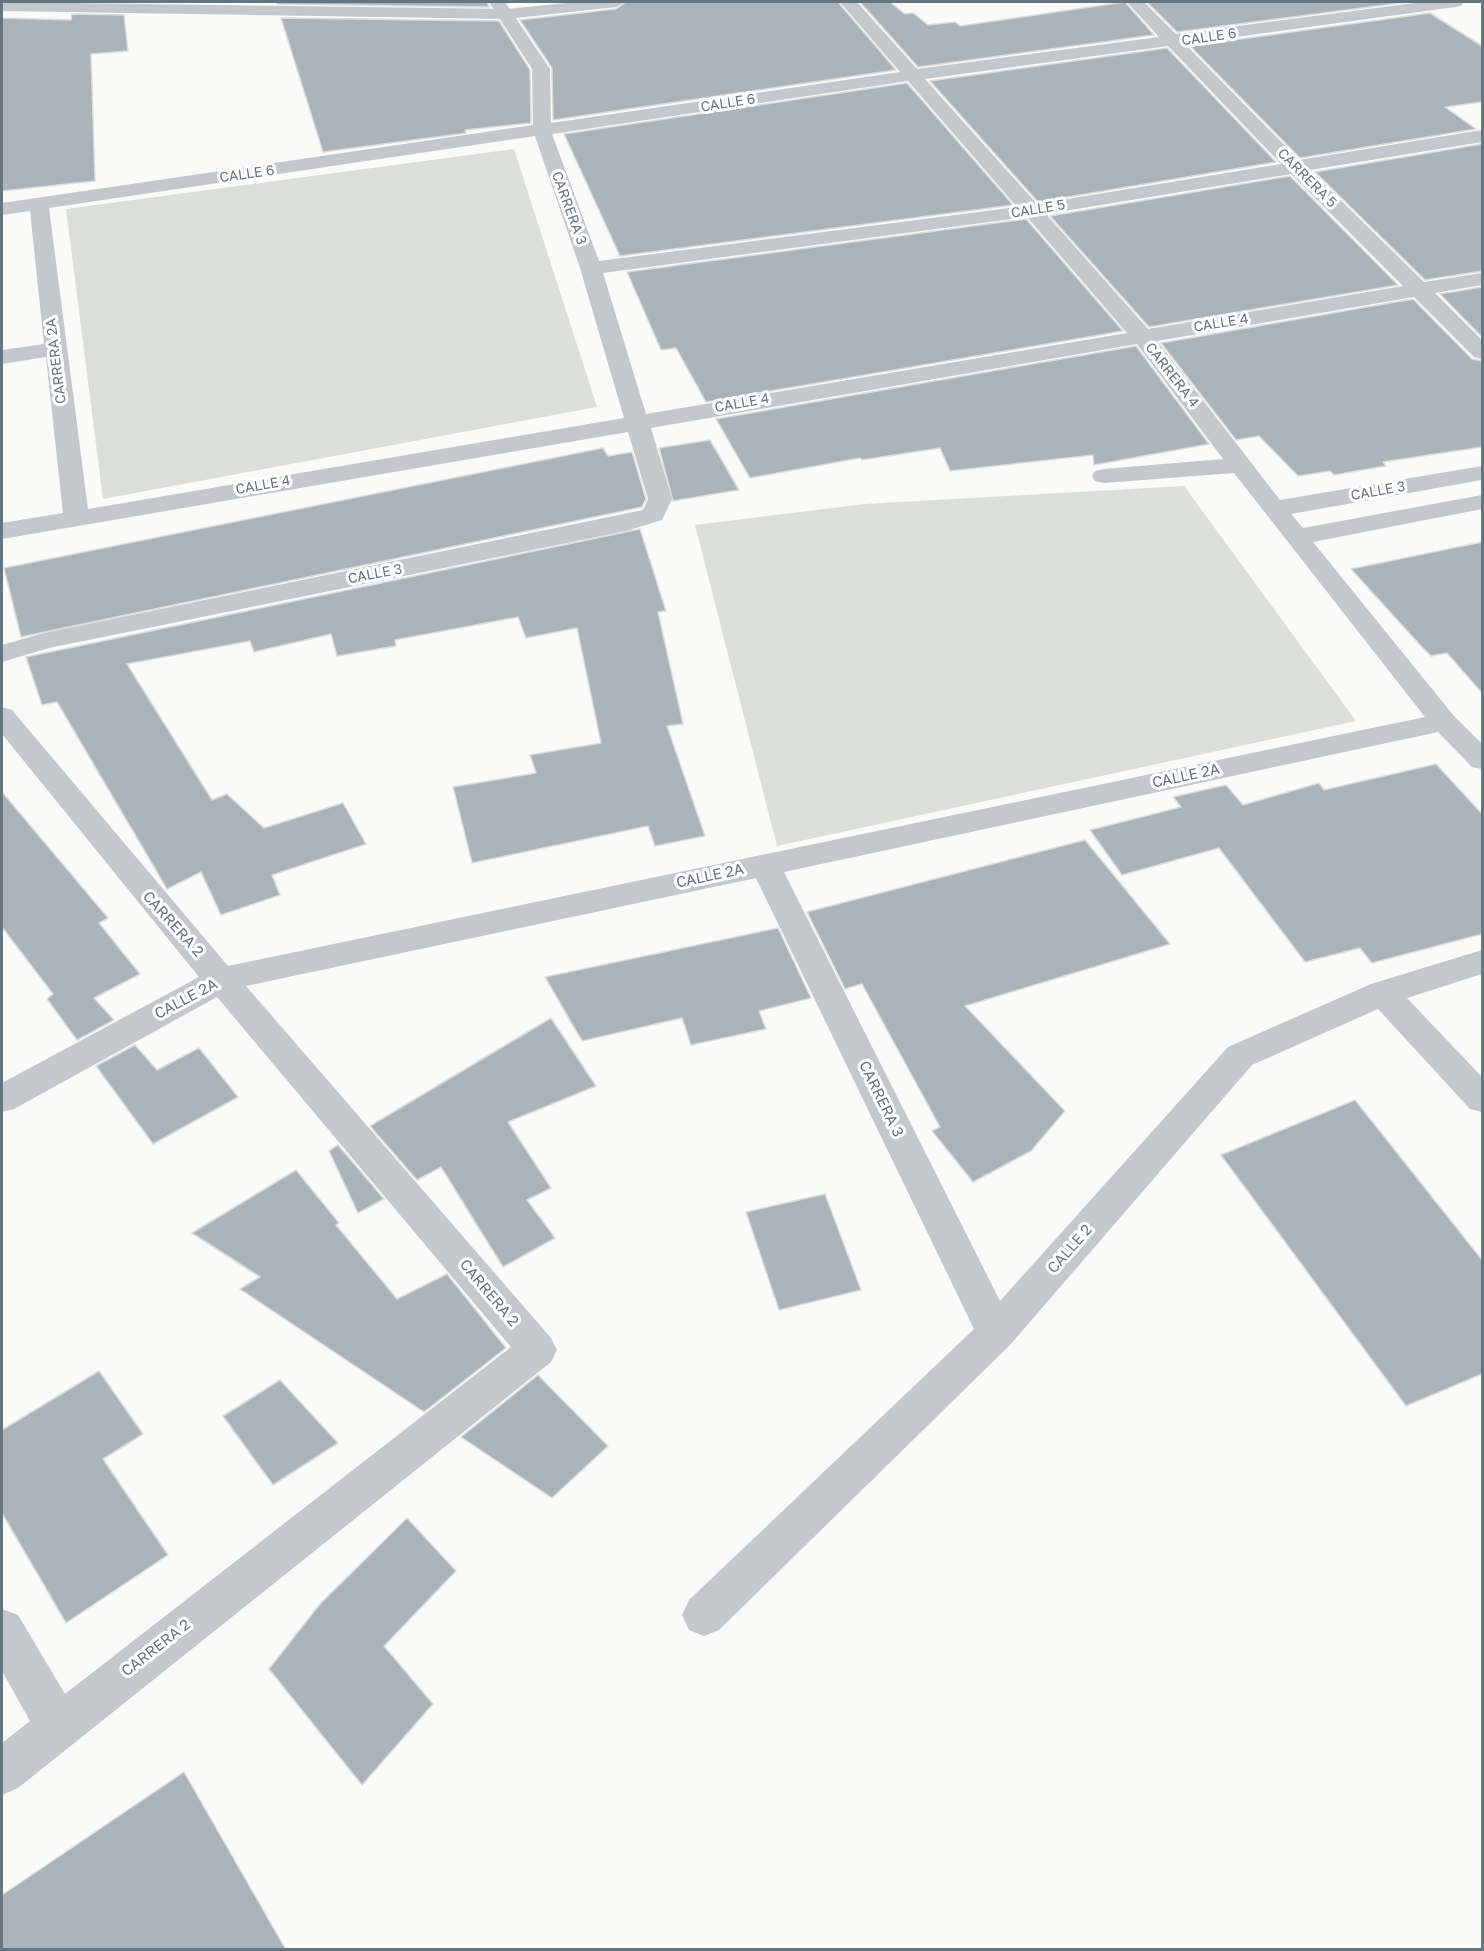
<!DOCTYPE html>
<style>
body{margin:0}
#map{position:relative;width:1484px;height:1951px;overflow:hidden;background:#fafaf8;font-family:"Golos Text",sans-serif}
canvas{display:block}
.frame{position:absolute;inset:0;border:3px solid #657683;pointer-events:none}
</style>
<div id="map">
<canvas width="1484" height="1951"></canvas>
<div class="frame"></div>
</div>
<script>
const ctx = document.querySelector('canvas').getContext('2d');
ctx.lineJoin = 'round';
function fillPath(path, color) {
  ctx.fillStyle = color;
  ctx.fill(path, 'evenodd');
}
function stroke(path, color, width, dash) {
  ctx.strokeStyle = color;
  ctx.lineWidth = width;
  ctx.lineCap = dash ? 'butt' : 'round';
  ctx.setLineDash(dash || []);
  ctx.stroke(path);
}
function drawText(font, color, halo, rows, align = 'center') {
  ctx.font = font + ' "Golos Text",sans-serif';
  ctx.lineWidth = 6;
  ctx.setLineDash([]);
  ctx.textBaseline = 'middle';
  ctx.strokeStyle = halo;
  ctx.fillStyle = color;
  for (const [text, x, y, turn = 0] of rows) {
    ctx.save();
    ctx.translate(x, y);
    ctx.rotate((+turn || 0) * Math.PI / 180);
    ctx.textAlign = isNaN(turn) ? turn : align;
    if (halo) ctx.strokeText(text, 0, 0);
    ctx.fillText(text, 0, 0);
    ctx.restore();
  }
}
fillPath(new Path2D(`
 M 514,149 L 597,407 L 103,499 L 66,209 Z
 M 1184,486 L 1356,721 L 777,846 L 695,525 L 865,504 Z`), '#dadfd7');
const building = new Path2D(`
 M 276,2 L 487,2 L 489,7 L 277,4 Z
 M 626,2 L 838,2 L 896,70 L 553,120 L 552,68 L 520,20 L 616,9 Z
 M 860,2 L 890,2 L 905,14 L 913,13 L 928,25 L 955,22 L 960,26 L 1125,2 L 1154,35 L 918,67 Z
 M 1147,2 L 1408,2 L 1177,32 Z
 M 1430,13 L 1482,46 L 1482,102 L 1445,107 L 1476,129 L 1300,158 L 1190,46 Z
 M 72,14 L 124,15 L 128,51 L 91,54 L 95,181 L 2,191 L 2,18 L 71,20 Z
 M 281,18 L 499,21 L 530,70 L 531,123 L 465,130 L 466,133 L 323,152 Z
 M 1167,48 L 1276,162 L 1038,202 L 930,81 Z
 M 907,83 L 1013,205 L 620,256 L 564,134 Z
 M 1482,144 L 1482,271 L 1425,280 L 1315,172 Z
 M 1290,176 L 1398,285 L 1149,327 L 1050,216 Z
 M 1026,219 L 1123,331 L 706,402 L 676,348 L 661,350 L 627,272 Z
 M 1482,287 L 1482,337 L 1440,294 Z
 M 1413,299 L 1472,359 L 1482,361 L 1482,447 L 1383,462 L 1386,466 L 1334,475 L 1330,471 L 1298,476 L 1259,436 L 1236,440 L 1161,343 Z
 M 1136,346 L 1209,444 L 1094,465 L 1093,455 L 950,471 L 940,448 L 862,460 L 860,458 L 750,478 L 716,419 Z
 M 710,440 L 739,490 L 673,501 L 659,448 Z
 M 603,448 L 608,456 L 632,452 L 646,499 L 642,507 L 21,637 L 4,568 Z
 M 640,529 L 666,611 L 658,612 L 683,724 L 667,726 L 705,836 L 655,846 L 648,826 L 472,863 L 453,787 L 536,773 L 530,755 L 601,743 L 577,628 L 526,638 L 518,617 L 395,640 L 396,646 L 337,656 L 331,634 L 254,652 L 250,641 L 127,664 L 212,800 L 227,794 L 264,828 L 343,803 L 366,844 L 272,875 L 280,895 L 221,915 L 201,872 L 167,889 L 57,702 L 42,705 L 26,657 Z
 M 1482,542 L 1482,693 L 1447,653 L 1431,656 L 1421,646 L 1351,569 Z
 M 1436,764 L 1482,814 L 1482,934 L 1372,963 L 1360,948 L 1305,962 L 1219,848 L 1122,875 L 1090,830 L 1181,807 L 1173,797 L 1226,785 L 1243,805 L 1319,783 L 1324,790 Z
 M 2,792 L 108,918 L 99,923 L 140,974 L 94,998 L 114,1020 L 77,1040 L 47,999 L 53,994 L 2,927 Z
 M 1085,840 L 1170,944 L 965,1006 L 1065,1111 L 1031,1151 L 973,1182 L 932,1131 L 940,1127 L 862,984 L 845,989 L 807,912 Z
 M 778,928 L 811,998 L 759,1011 L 766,1029 L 691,1045 L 682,1018 L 582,1041 L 545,977 Z
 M 551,1018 L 596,1086 L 508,1122 L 551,1188 L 527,1200 L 555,1238 L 503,1267 L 441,1167 L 417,1180 L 370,1126 Z
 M 135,1045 L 157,1070 L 199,1048 L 238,1097 L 153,1144 L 96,1066 Z
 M 1355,1100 L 1482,1260 L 1482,1374 L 1406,1406 L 1221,1155 Z
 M 338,1145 L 384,1199 L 358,1213 L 329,1151 Z
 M 296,1170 L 339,1223 L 336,1225 L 397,1299 L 447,1274 L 506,1348 L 424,1412 L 240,1289 L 260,1277 L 192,1233 Z
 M 825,1194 L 861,1290 L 779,1310 L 746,1212 Z
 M 99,1371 L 143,1434 L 103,1459 L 168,1555 L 66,1623 L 2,1513 L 2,1430 Z
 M 538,1375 L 608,1446 L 552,1498 L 461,1437 Z
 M 280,1380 L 338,1443 L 273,1485 L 223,1416 Z
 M 407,1518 L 456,1571 L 384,1646 L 433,1704 L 362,1785 L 269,1669 L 320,1604 Z
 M 184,1772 L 286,1950 L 2,1950 L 2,1895 Z`);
fillPath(building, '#aab3b9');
stroke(building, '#dcdcda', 1.5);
fillPath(new Path2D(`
 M 489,2 L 505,2 L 550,69 L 551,123 L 900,72 L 840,2 L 857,2 L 917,69 L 1159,37 L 1127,2 L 1144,2 L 1176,34 L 1422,2 L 1463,2 L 1461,6 L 1455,7 L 1185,44 L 1299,160 L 1482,130 L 1482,142 L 1310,170 L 1424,282 L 1482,273 L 1482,285 L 1435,293 L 1482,340 L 1482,359 L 1474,357 L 1414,297 L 1157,341 L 1280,500 L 1482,466 L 1482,480 L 1291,514 L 1303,528 L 1482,495 L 1482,509 L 1313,542 L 1454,716 L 1482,744 L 1482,769 L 1472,767 L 1438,732 L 784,872 L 1000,1301 L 1228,1047 L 1371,984 L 1482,950 L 1482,974 L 1407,998 L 1482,1077 L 1482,1112 L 1470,1109 L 1378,1009 L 1252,1065 L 1010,1345 L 719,1630 L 704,1636 L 689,1630 L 682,1615 L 689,1600 L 974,1329 L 756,878 L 246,986 L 551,1338 L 557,1350 L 551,1362 L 18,1788 L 2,1795 L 2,1743 L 30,1721 L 2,1671 L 2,1609 L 18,1615 L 65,1694 L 511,1347 L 217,997 L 14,1109 L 2,1112 L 2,1083 L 199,977 L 2,734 L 2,707 L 12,710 L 228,966 L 1425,717 L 1234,473 L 1104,483 L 1095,481 L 1092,476 L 1095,471 L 1104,469 L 1223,459 L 1137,344 L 651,428 L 672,499 L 662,520 L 626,531 L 49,648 L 2,662 L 2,645 L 44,633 L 643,510 L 648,499 L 628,432 L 2,539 L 2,523 L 63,513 L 46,357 L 2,364 L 2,350 L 44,344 L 30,211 L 2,215 L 2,203 L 533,125 L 532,69 ZM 1168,46 L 1281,164 L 1037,204 L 925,79 ZM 908,81 L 1017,207 L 599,261 L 552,134 ZM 535,136 L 580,268 L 624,418 L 88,509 L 49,208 ZM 1291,174 L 1403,286 L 1148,329 L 1046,214 ZM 1027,217 L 1127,333 L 646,414 L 603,273 Z`), '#c3c8cc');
fillPath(new Path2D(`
 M 2,2 L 507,9 L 575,2 L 624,2 L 616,7 L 507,19 L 2,11 Z`), '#c3c8cc');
drawText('14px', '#657683', '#fff', [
 ["CALLE 6",1209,37,-8],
 ["CALLE 6",728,103,-9],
 ["CALLE 6",247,174,-8],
 ["CARRERA 5",1307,178,45],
 ["CARRERA 3",569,208,70],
 ["CALLE 5",1038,209,-9],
 ["CALLE 4",1221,323,-9],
 ["CARRERA 2A",56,361,-97],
 ["CARRERA 4",1172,375,52],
 ["CALLE 4",742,403,-10],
 ["CALLE 4",263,485,-10],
 ["CALLE 3",1378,491,-10],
 ["CALLE 3",375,574,-11]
]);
drawText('15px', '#657683', '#fff', [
 ["CALLE 2A",1186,776,-12],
 ["CALLE 2A",710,876,-12],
 ["CARRERA 2",173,924,48],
 ["CALLE 2A",186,999,-28],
 ["CARRERA 3",881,1099,64],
 ["CALLE 2",1070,1249,-49],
 ["CARRERA 2",489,1293,50],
 ["CARRERA 2",156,1648,-38]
]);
</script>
